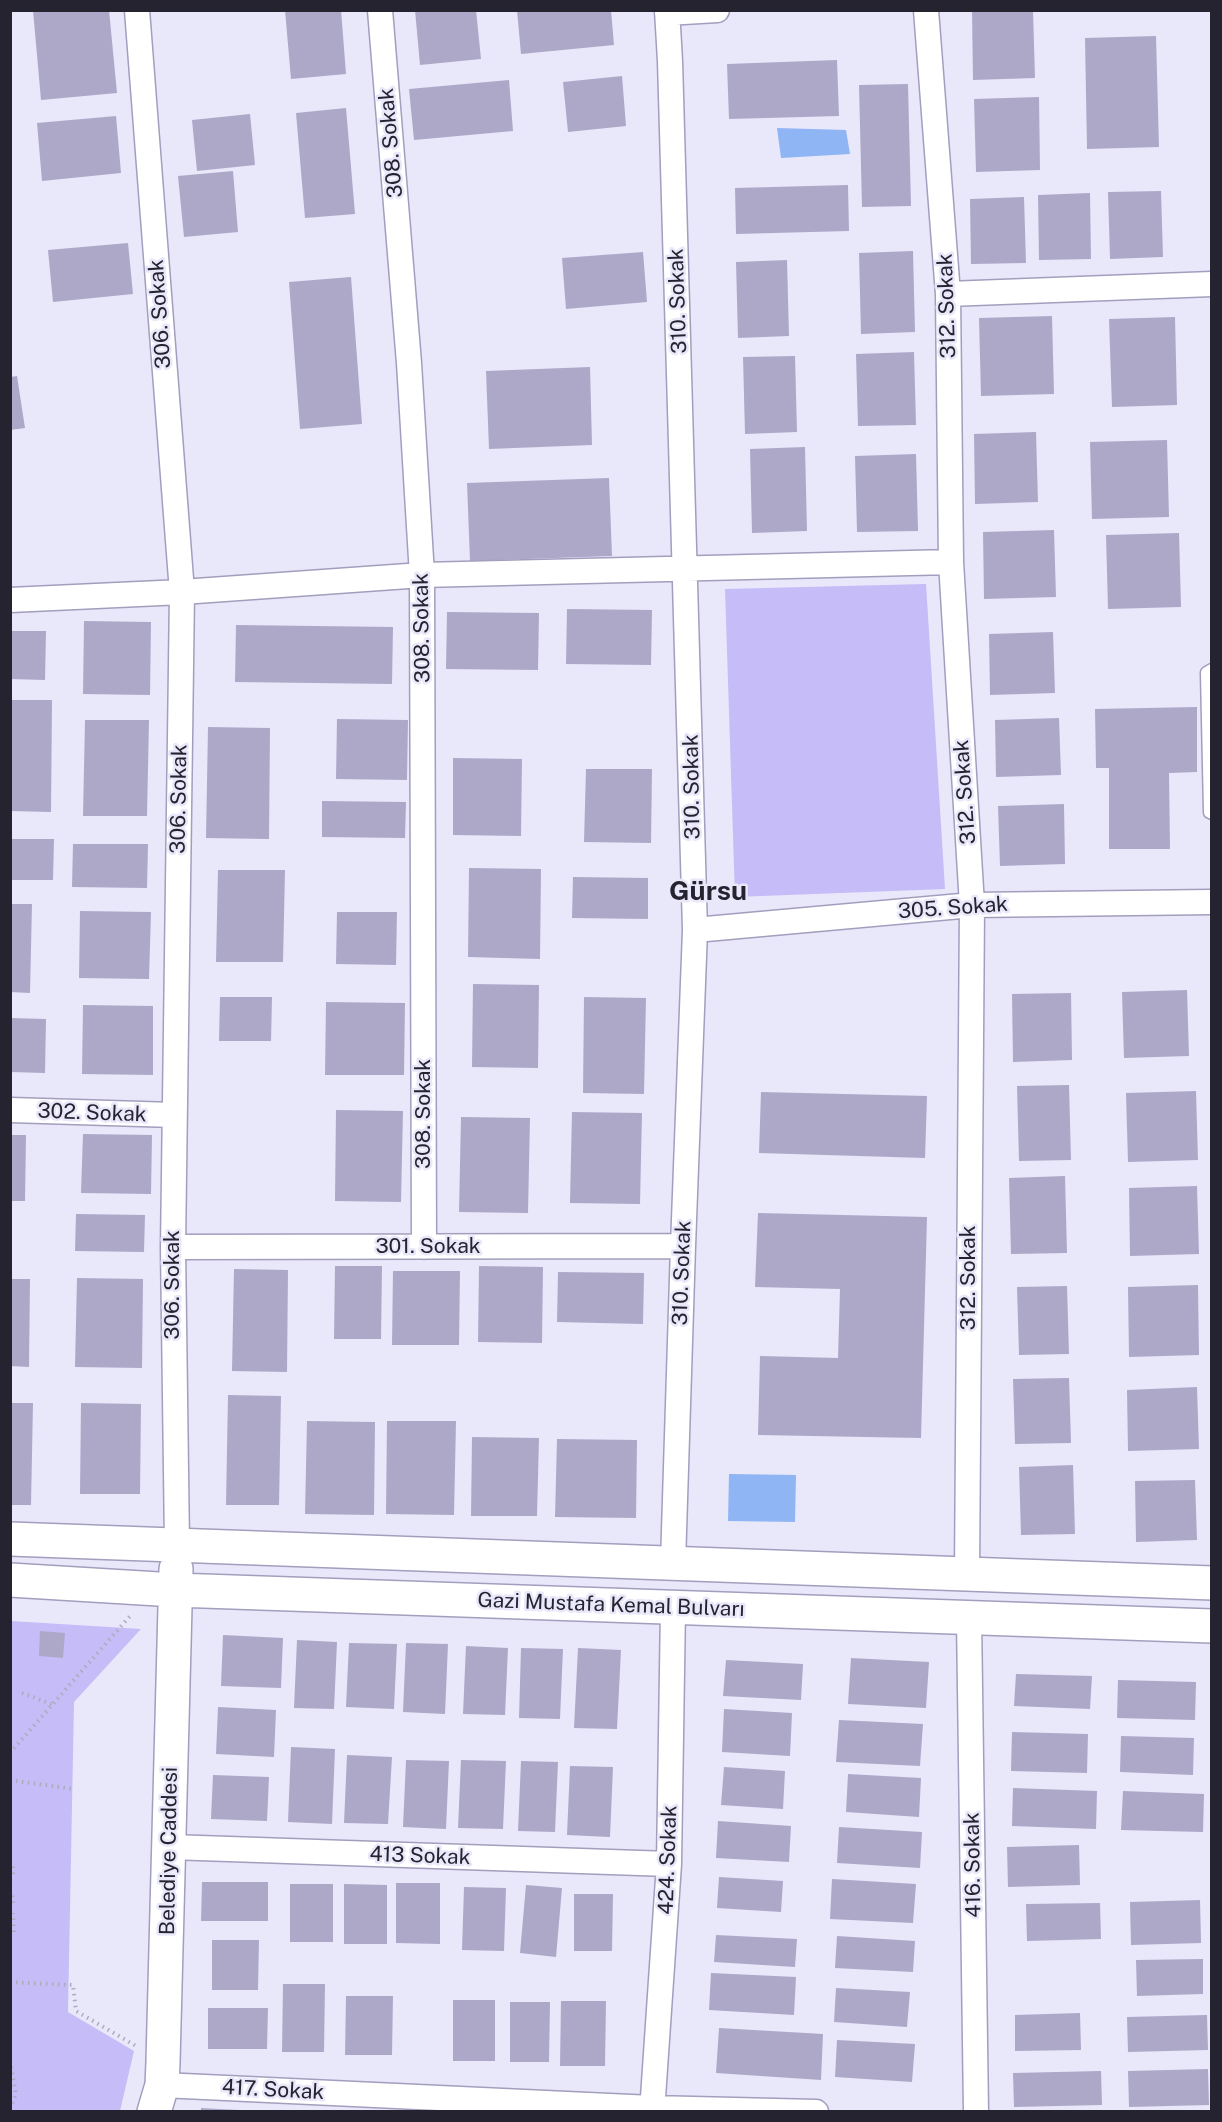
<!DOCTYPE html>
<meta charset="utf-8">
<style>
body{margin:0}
#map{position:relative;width:1222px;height:2122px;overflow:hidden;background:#e9e7fa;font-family:"Public Sans",sans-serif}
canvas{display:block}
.frame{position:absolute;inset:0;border:12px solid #25232f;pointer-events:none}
</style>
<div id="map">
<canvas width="1222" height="2122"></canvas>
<div class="frame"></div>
</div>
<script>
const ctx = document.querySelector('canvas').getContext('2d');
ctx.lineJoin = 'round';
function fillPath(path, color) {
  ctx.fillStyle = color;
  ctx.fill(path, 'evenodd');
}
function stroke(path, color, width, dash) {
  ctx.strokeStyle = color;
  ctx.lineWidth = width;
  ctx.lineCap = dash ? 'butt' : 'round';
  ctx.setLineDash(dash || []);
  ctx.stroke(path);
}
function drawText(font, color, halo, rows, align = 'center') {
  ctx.font = font + ' "Public Sans",sans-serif';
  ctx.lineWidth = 5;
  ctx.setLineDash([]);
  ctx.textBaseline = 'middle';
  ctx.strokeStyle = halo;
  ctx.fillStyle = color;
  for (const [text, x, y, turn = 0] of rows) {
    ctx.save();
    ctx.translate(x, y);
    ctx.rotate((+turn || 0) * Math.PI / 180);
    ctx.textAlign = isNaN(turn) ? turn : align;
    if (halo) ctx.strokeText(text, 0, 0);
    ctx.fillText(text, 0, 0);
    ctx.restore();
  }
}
fillPath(new Path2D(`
 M 926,584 L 945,889 L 735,897 L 725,589 Z
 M 11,1621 L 141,1629 L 74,1702 L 68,2012 L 134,2051 L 120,2111 L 11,2111 Z`), '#c6bcf7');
fillPath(new Path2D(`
 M 777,128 L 846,130 L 850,154 L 781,158 Z
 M 729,1474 L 796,1475 L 795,1522 L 728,1521 Z`), '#8fb5f4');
fillPath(new Path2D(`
 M 33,10 L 109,10 L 117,93 L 41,100 Z
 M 285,10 L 341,10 L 346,74 L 291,79 Z
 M 415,10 L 476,10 L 481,59 L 420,65 Z
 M 517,10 L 611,10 L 614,45 L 521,54 Z
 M 972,10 L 1033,10 L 1035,78 L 973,80 Z
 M 1156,36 L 1159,147 L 1087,149 L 1085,38 Z
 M 837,60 L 839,116 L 729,119 L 727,64 Z
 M 622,76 L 626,126 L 568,132 L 563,82 Z
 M 509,80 L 513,131 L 414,140 L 409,89 Z
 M 908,84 L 911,206 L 862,207 L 859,85 Z
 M 1039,97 L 1040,170 L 976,172 L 974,99 Z
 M 346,108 L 355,214 L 305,218 L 296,113 Z
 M 250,114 L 255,165 L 197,171 L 192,120 Z
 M 116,116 L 121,173 L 42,181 L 37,123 Z
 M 233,171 L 238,232 L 184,237 L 178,176 Z
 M 848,185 L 849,231 L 736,234 L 735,188 Z
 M 1161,191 L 1163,257 L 1110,259 L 1108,192 Z
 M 1090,193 L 1091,259 L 1039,260 L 1038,195 Z
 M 1024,197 L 1026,263 L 971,264 L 970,199 Z
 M 128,243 L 133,294 L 53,302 L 48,250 Z
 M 913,251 L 915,332 L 861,334 L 859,253 Z
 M 643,252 L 647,302 L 566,309 L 562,258 Z
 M 787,260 L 789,336 L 738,338 L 736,262 Z
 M 351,277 L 362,424 L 300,429 L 289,282 Z
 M 1052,316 L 1054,394 L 981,396 L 979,318 Z
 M 1175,317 L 1177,405 L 1112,407 L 1109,319 Z
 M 914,352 L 916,425 L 858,426 L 856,354 Z
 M 795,356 L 797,432 L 745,434 L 743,357 Z
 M 590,367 L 592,445 L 489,449 L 486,371 Z
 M 17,376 L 25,428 L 10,430 L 10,377 Z
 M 1036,432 L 1038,502 L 975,504 L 974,434 Z
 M 1167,440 L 1169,517 L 1092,519 L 1090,442 Z
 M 805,447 L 807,531 L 752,533 L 750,449 Z
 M 916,454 L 918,531 L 857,532 L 855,456 Z
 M 609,478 L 612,556 L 470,561 L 467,483 Z
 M 1054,530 L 1056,597 L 984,599 L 983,532 Z
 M 1179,533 L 1181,607 L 1108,609 L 1106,535 Z
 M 567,609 L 652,610 L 651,665 L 566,664 Z
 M 447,612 L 539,613 L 538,670 L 446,669 Z
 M 84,621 L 151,622 L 150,695 L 83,694 Z
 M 236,625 L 393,627 L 392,684 L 235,682 Z
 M 10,631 L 46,631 L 45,680 L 10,679 Z
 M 1053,632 L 1055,693 L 990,695 L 989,634 Z
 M 10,700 L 52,700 L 51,812 L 10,811 Z
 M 1197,707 L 1197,772 L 1169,773 L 1170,849 L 1109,849 L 1109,768 L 1096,768 L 1095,709 Z
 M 1059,718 L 1061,775 L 996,777 L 995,720 Z
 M 337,719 L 408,720 L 407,780 L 336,779 Z
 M 85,720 L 149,720 L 147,816 L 83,816 Z
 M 208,727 L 270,728 L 269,839 L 206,838 Z
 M 453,758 L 522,759 L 521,836 L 453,835 Z
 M 586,769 L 652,769 L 651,843 L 584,842 Z
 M 322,801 L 406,802 L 405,838 L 322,837 Z
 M 1064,804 L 1065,864 L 1000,866 L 998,806 Z
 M 10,839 L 54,839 L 53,880 L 10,880 Z
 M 73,844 L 148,844 L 147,888 L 72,887 Z
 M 469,868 L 541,869 L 540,959 L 468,957 Z
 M 218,870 L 285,870 L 283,962 L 216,962 Z
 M 573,877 L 648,878 L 648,919 L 572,918 Z
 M 10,904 L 32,904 L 30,993 L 10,992 Z
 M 80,911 L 151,912 L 149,979 L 79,978 Z
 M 337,912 L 397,912 L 396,965 L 336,964 Z
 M 473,984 L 539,985 L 538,1068 L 472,1067 Z
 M 1187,990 L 1189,1056 L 1124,1058 L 1122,992 Z
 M 1071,993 L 1072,1060 L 1013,1062 L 1012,994 Z
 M 220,997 L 272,997 L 271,1041 L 219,1041 Z
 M 584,997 L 646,998 L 644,1094 L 583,1093 Z
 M 326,1002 L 405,1003 L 404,1075 L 325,1075 Z
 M 83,1005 L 153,1006 L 153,1075 L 82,1074 Z
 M 10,1018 L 46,1019 L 45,1073 L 10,1072 Z
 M 1069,1085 L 1071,1160 L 1019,1161 L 1017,1086 Z
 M 1196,1091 L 1198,1160 L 1128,1162 L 1126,1093 Z
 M 761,1092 L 927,1096 L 925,1158 L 759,1153 Z
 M 336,1110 L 403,1111 L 401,1202 L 335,1201 Z
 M 572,1112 L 642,1113 L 640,1204 L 570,1203 Z
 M 461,1117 L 530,1118 L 528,1213 L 459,1212 Z
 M 83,1134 L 152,1135 L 151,1194 L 81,1193 Z
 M 10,1135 L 26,1135 L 25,1201 L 10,1201 Z
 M 1065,1176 L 1067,1253 L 1011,1254 L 1009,1178 Z
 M 1197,1186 L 1199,1254 L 1130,1256 L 1129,1188 Z
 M 758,1213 L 927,1217 L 921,1438 L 758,1435 L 760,1356 L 838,1358 L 840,1289 L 755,1287 Z
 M 76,1214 L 145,1215 L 144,1252 L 75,1251 Z
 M 335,1266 L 382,1266 L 381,1339 L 334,1339 Z
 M 479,1266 L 543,1267 L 542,1343 L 478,1342 Z
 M 234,1269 L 288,1270 L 287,1372 L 232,1371 Z
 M 393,1271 L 460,1271 L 459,1345 L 392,1345 Z
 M 558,1272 L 644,1273 L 643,1324 L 557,1322 Z
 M 77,1278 L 143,1279 L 142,1368 L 75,1367 Z
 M 10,1279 L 30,1279 L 29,1367 L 10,1366 Z
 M 1198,1285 L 1199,1355 L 1129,1357 L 1128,1287 Z
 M 1067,1286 L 1069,1354 L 1019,1355 L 1017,1287 Z
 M 1069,1378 L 1071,1443 L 1015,1444 L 1013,1379 Z
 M 1197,1387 L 1199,1449 L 1128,1451 L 1127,1390 Z
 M 228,1395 L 281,1396 L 279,1505 L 226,1505 Z
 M 10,1403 L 33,1403 L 31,1505 L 10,1505 Z
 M 81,1403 L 141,1404 L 140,1494 L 80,1494 Z
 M 307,1421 L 375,1422 L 374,1515 L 305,1514 Z
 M 387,1421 L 456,1421 L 454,1515 L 386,1514 Z
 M 472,1437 L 539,1438 L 537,1516 L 471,1516 Z
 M 557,1439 L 637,1440 L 636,1518 L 555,1517 Z
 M 1073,1465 L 1075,1534 L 1021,1535 L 1019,1467 Z
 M 1195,1480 L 1197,1540 L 1136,1542 L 1135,1481 Z
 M 40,1631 L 65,1633 L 63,1658 L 39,1656 Z
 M 223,1635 L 283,1638 L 281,1688 L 221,1686 Z
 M 297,1640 L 337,1642 L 334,1709 L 294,1708 Z
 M 349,1643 L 397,1644 L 394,1709 L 346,1707 Z
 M 406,1643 L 448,1644 L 445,1714 L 403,1712 Z
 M 466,1646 L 508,1648 L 505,1715 L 463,1714 Z
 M 521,1648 L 563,1649 L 560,1719 L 519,1718 Z
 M 578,1648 L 621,1650 L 617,1729 L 574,1728 Z
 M 851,1658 L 929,1662 L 926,1708 L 848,1704 Z
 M 726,1660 L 803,1664 L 801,1700 L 723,1696 Z
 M 1016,1674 L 1092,1676 L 1090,1709 L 1014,1706 Z
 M 1118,1680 L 1196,1682 L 1195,1720 L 1117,1718 Z
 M 218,1707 L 276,1710 L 274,1757 L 216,1754 Z
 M 724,1709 L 792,1713 L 790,1756 L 722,1752 Z
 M 839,1720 L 923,1724 L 920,1766 L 836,1762 Z
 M 1012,1732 L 1088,1734 L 1087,1773 L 1011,1771 Z
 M 1121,1736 L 1194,1738 L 1193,1775 L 1120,1772 Z
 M 291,1747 L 335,1749 L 332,1824 L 288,1822 Z
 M 347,1755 L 392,1757 L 388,1824 L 344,1823 Z
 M 406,1760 L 449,1761 L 446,1829 L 403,1827 Z
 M 461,1760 L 506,1761 L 503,1829 L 458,1828 Z
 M 521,1761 L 558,1762 L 555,1832 L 518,1831 Z
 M 570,1766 L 613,1767 L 610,1837 L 567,1835 Z
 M 724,1767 L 785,1771 L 783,1809 L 721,1805 Z
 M 848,1774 L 921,1778 L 919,1817 L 846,1812 Z
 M 213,1775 L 269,1777 L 267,1821 L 211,1819 Z
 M 1013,1788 L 1097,1791 L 1096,1829 L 1012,1826 Z
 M 1123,1791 L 1204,1794 L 1203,1832 L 1121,1830 Z
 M 718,1821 L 791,1826 L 789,1862 L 716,1858 Z
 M 839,1827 L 922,1832 L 920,1868 L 837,1863 Z
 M 1079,1845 L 1080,1885 L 1008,1887 L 1007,1847 Z
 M 719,1877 L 783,1881 L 781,1912 L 717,1908 Z
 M 832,1879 L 916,1884 L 913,1923 L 830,1919 Z
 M 202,1882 L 268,1882 L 268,1921 L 201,1921 Z
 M 396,1883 L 440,1883 L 440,1944 L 396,1943 Z
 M 290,1884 L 333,1884 L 333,1942 L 290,1942 Z
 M 344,1884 L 387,1885 L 387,1944 L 344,1944 Z
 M 526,1885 L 562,1888 L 556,1957 L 520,1953 Z
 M 464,1887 L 506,1888 L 504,1951 L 462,1950 Z
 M 574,1894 L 613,1894 L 612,1951 L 574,1951 Z
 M 1200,1900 L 1201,1943 L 1131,1945 L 1130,1902 Z
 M 1100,1903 L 1101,1939 L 1027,1941 L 1026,1904 Z
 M 716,1935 L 797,1939 L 795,1967 L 714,1962 Z
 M 837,1936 L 915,1941 L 913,1972 L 835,1968 Z
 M 212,1940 L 259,1940 L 258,1990 L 212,1990 Z
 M 1203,1959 L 1203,1994 L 1137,1996 L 1136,1960 Z
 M 711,1973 L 796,1977 L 794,2015 L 709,2010 Z
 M 283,1984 L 325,1984 L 324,2052 L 282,2052 Z
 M 836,1988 L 910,1992 L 907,2027 L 834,2022 Z
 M 346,1996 L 393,1996 L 392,2055 L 345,2055 Z
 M 453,2000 L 495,2000 L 495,2061 L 453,2061 Z
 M 561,2001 L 606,2001 L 605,2066 L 560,2066 Z
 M 510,2002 L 550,2002 L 549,2062 L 510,2062 Z
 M 208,2008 L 268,2008 L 267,2049 L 208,2049 Z
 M 1080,2013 L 1081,2050 L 1015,2051 L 1015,2015 Z
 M 1207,2015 L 1208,2050 L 1128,2052 L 1127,2017 Z
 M 719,2028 L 823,2034 L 821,2080 L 716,2073 Z
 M 837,2040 L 915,2044 L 912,2082 L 835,2077 Z
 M 1208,2069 L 1209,2105 L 1129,2107 L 1128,2071 Z
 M 1101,2071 L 1102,2105 L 1014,2107 L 1013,2073 Z
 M 201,2108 L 239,2110 L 239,2112 L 201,2112 Z`), '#ada8c8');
const service = new Path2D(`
 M 1212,670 L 1207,673 L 1210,812 L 1212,813`);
const minor = new Path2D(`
 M 137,10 L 182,592 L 173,1247 L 177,1545
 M 380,10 L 409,363 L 422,575 L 424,1247
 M 667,10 L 670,61 L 695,930 L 683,1246 L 673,1563
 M 926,10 L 948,294 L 951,562 L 972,905 L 967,1574
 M 667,13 L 717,10
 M 948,294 L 1212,284
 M 10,600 L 182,592 L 422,575 L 951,562
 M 695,930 L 972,905 L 1212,902
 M 10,1110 L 174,1115
 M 173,1247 L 683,1246
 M 969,1618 L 976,2112
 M 170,1847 L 669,1864
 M 162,2085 L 652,2108 L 816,2112
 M 652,2112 L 669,1864 L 673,1607`);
const secondary = new Path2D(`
 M 10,1539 L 1212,1583
 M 10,1580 L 175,1590 L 1212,1626
 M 154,2112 L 162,2085 L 163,2062 L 176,1569`);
stroke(service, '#a39ebd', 15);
stroke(minor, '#a39ebd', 27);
stroke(secondary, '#a39ebd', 36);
stroke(new Path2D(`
 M 22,1693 L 54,1705
 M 10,1753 L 130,1616
 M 10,1780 L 73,1789
 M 10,1877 L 13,1877 L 13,1862
 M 10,1885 L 13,1885
 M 10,1906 L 13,1906 L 12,1892
 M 10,1934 L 14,1934 L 13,1913
 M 10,1982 L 73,1985 L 76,2011 L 136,2046
 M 10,2061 L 16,2094 L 10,2108`), '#adabbc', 4, [1.5, 4.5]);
stroke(service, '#fff', 12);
stroke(minor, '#fff', 24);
stroke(secondary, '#fff', 33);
drawText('21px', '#25232f', '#e9e7fa', [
 ["308. Sokak",391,143,-95],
 ["310. Sokak",678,301,-92],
 ["312. Sokak",947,306,-92],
 ["306. Sokak",160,314,-94],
 ["308. Sokak",422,628,-91],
 ["310. Sokak",692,787,-91],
 ["312. Sokak",965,792,-94],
 ["306. Sokak",179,799,-89],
 ["305. Sokak",953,908,-4],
 ["302. Sokak",92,1113,2],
 ["308. Sokak",424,1114,-90],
 ["301. Sokak",428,1247],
 ["310. Sokak",682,1273,-88],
 ["312. Sokak",969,1278,-90],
 ["306. Sokak",173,1285,-90],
 ["Gazi Mustafa Kemal Bulvarı",611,1605,2],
 ["Belediye Caddesi",169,1851,-89],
 ["413 Sokak",420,1856,2],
 ["424. Sokak",668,1860,-88],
 ["416. Sokak",973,1865,-91],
 ["417. Sokak",273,2090,3]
]);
drawText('bold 27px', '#25232f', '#e9e7fa', [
 ["Gürsu",708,892]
]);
</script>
